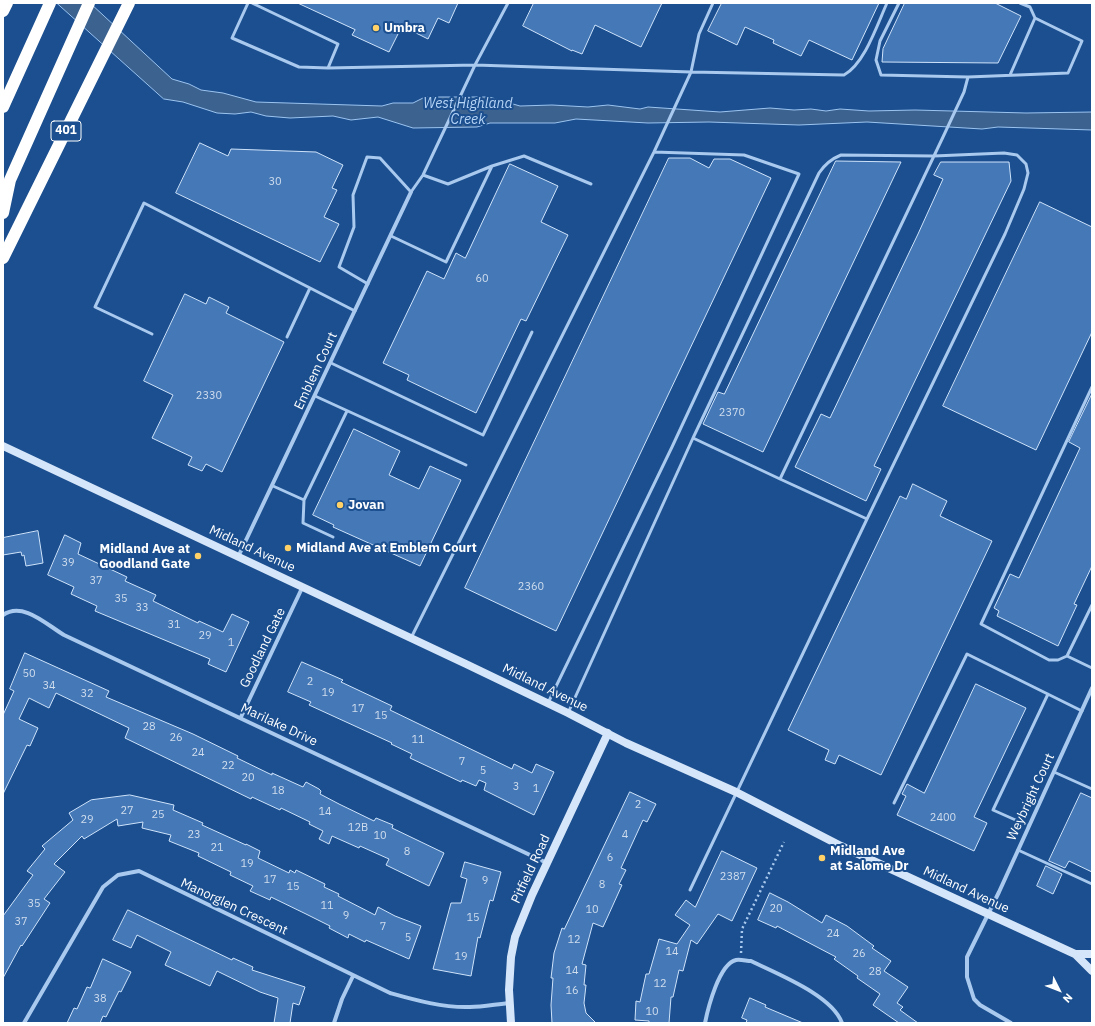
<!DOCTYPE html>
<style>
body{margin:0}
#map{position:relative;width:1095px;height:1026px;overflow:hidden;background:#1b4f8f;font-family:"IBM Plex Sans",sans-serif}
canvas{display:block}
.frame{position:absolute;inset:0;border:4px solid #fff;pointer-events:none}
.north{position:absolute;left:1039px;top:970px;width:40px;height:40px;-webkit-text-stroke:3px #1b4f8f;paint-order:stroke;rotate:132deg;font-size:11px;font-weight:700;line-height:16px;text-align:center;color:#fff}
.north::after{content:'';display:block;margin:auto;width:14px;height:18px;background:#fff;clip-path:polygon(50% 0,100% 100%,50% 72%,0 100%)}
</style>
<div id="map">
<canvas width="1095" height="1026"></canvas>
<div class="frame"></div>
<div class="north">N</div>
</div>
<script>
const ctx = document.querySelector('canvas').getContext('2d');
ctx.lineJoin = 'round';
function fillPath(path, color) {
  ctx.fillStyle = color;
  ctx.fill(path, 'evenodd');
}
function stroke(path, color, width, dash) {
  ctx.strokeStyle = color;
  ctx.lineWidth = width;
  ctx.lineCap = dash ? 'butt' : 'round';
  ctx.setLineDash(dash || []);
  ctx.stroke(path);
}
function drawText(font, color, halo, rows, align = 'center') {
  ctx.font = font + ' "IBM Plex Sans",sans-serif';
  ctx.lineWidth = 4;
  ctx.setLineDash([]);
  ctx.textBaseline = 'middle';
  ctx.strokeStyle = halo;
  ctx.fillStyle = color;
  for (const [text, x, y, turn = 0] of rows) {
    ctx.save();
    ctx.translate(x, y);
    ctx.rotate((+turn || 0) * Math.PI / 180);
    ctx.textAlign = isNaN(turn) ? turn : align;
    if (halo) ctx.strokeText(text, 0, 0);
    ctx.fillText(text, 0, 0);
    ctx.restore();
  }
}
const water = new Path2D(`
 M 57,3 L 90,3 L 172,79 L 189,84 L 201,90 L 223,93 L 256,102 L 382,106 L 393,103 L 413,103 L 425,97 L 489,97 L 520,106 L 552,105 L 588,107 L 608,105 L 640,109 L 648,107 L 720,112 L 770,108 L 794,110 L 811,109 L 826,111 L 840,109 L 869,111 L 915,110 L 1026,113 L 1092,112 L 1092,130 L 998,127 L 982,129 L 867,122 L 799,125 L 709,122 L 648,123 L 576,119 L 555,123 L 490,123 L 477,127 L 413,128 L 378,117 L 351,120 L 333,116 L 290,118 L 266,116 L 251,112 L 235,114 L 217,113 L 183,102 L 164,99 Z`);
fillPath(water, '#3c6290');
stroke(water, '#9cc4f0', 1);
const building = new Path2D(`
 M 298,3 L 458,3 L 449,23 L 438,18 L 428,39 L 402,26 L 389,52 L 352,35 L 355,30 Z
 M 534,3 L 662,3 L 641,47 L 595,25 L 582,54 L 572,50 L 572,51 L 523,26 Z
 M 722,3 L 879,3 L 852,60 L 809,40 L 801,56 L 773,43 L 774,40 L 745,27 L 737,45 L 708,31 Z
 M 905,3 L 995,3 L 1021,16 L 998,63 L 882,62 L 883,49 Z
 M 200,143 L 228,156 L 231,149 L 316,152 L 343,165 L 332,188 L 337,190 L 324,217 L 339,224 L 320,262 L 176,193 Z
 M 669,158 L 690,158 L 709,168 L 714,159 L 730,159 L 771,178 L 556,631 L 465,588 Z
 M 836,161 L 901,162 L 763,452 L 703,424 L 718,392 L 724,394 Z
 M 941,162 L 1009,162 L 1011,181 L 874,466 L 881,469 L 866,501 L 795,467 L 821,414 L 830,418 L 918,234 L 943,179 L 934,175 Z
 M 510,164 L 558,186 L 541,222 L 568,235 L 526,321 L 521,319 L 476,413 L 407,380 L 409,375 L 383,363 L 427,271 L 444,279 L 456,253 L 465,258 Z
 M 1040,202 L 1092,227 L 1092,332 L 1036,450 L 943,406 Z
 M 185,294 L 206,304 L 209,297 L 229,307 L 226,313 L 284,342 L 222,472 L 206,464 L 202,471 L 188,465 L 192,457 L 152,438 L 173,395 L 144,381 Z
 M 1092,394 L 1092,566 L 1074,604 L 1077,605 L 1058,646 L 997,616 L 999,611 L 994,608 L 1010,574 L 1019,578 L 1080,448 L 1069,442 Z
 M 354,429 L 400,451 L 389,475 L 419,489 L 430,466 L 461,480 L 420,566 L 333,527 L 334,525 L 313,515 Z
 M 913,484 L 947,501 L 940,516 L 992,541 L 881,775 L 839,755 L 835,764 L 825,760 L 829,750 L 788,730 L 900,496 L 906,499 Z
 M 38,531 L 43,563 L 26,566 L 24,555 L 22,556 L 21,552 L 3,555 L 3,538 Z
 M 65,535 L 81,543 L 78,554 L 127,577 L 125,581 L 156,595 L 153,601 L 198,623 L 199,621 L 223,632 L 232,614 L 249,622 L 226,672 L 208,664 L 210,659 L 95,611 L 97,606 L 71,594 L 74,587 L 48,575 Z
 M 25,653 L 109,691 L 106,697 L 193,734 L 238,756 L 237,758 L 272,775 L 272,773 L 303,787 L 306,782 L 319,789 L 321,791 L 320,794 L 339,804 L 374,821 L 376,818 L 393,825 L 392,828 L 444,853 L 429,886 L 386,865 L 389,859 L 360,846 L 359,848 L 332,836 L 329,844 L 319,839 L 323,831 L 309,824 L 310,822 L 281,808 L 280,810 L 252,797 L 251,799 L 125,738 L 129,728 L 56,693 L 49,708 L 29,698 L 19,719 L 38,728 L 30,746 L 27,745 L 3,794 L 3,715 L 14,691 L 10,689 Z
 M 302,662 L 343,680 L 341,682 L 392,706 L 390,710 L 512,769 L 514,764 L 532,773 L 536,764 L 554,772 L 534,815 L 484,790 L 486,783 L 479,780 L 476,786 L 462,780 L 461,782 L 410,758 L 412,754 L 391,744 L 392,743 L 309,705 L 311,702 L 288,692 Z
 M 976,684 L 1026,708 L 974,817 L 987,823 L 974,851 L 897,815 L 906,796 L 902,794 L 907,784 L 924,793 Z
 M 630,792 L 656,804 L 647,822 L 643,820 L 621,868 L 626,870 L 619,884 L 622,885 L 603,927 L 593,923 L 582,964 L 586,965 L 584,985 L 586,985 L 584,1003 L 586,1013 L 596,1023 L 552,1023 L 551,1005 L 553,978 L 551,978 L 554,953 L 562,928 L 564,929 Z
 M 1081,793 L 1092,798 L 1092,872 L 1069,861 L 1065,868 L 1049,861 Z
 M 130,795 L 174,805 L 173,810 L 203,823 L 202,825 L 246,845 L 246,844 L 260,851 L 258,858 L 289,873 L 290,870 L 295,873 L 296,870 L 325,884 L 324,887 L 339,894 L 338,896 L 375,915 L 378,907 L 395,916 L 421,926 L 409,959 L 366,940 L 365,942 L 349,934 L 348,938 L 329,928 L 330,926 L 306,914 L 271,897 L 270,900 L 250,891 L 253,886 L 230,875 L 231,872 L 198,856 L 199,853 L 169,841 L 171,835 L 142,828 L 143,822 L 118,826 L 117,819 L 84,839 L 82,836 L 54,864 L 65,872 L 44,899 L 50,903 L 22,946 L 21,945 L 3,978 L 3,916 L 33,875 L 27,871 L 45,849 L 42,846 L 73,820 L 69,813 L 91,800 Z
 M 722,851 L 757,868 L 732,921 L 718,914 L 697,944 L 691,940 L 683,971 L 679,970 L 673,997 L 671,997 L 669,1023 L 649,1023 L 649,1021 L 635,1020 L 636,1001 L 640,1002 L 646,974 L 649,974 L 659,939 L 677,944 L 690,925 L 675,915 L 686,900 L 695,907 Z
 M 465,862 L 501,872 L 493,901 L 490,900 L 480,938 L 478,937 L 471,976 L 433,969 L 451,903 L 461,903 L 467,879 L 461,877 Z
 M 1046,866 L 1062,874 L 1053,894 L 1037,886 Z
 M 770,893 L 788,902 L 822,923 L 826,915 L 847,926 L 874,946 L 872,948 L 891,961 L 884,971 L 908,987 L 897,1003 L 903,1007 L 900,1010 L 918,1023 L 899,1023 L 873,1005 L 880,994 L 857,978 L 858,976 L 834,959 L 836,957 L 777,926 L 776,928 L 758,920 Z
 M 128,910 L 232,960 L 233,958 L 253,967 L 252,970 L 305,987 L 299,1005 L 293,1003 L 290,1023 L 274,1023 L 278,998 L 260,992 L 217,971 L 210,986 L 165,965 L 171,952 L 137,935 L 131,948 L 113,940 Z
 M 103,959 L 131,972 L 121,992 L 119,991 L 106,1017 L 103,1016 L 100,1023 L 67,1023 L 74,1008 L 77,1009 L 87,987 L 90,988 Z
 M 750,998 L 766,1005 L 765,1007 L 803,1023 L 746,1023 L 747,1020 L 742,1018 Z`);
fillPath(building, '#4478b7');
stroke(building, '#cfe3fa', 1);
stroke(new Path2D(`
 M 741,953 L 742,929 L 784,842`), '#a9c9ee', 2.5, [2, 3]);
stroke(new Path2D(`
 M 248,3 L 232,38 L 299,67 L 328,68 L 475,65 L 691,72 L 699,34 L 713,3
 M 252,3 L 338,44 L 328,68
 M 1010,75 L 1035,18
 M 968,77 L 1068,73 L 1082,41 L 1035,18 L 1030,7 L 1020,3
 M 423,175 L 448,184 L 492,166
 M 391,236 L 446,262 L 492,166 L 524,156 L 591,184
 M 368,284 L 339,267 L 354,227 L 353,195 L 367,157 L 380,158 L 411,192 L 423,175 L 475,65 L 508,3
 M 152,334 L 95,307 L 144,203 L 355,311
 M 287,337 L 310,288
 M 331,363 L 483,435 L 532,332
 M 1092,387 L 981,624 L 1049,660 L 1058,660 L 1067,656 L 1092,668
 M 315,396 L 466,465
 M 693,438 L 819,173 C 825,164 831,159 841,155 L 934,156 L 1004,153 L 1017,155 L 1026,164 L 1028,173 L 1024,189 L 1005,234 L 867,519
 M 273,486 L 304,500
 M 333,537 L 303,523 L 304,500 L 347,411
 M 411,638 L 654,152 L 691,72 L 844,75 C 865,63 877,25 887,3
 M 1067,656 L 1092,605
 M 548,703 L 672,447 L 799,174 L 744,155 L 654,152
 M 568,713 L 693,438 L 780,479
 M 1054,772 L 1092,789
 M 894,803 L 967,654 L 1082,711
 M 1029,826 L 993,810 L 1048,694
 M 1018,850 L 1092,884
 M 690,890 L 867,519 L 780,479 L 943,137 L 964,92 L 968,77 L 881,75 L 876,60 L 880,41 L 899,3`), '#a9c9ee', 3);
stroke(new Path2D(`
 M 238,557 L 411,192
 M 3,615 C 23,601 47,625 64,635 L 547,863
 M 241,717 L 303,586
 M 24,1023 L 103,887 L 118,875 L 139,871 L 390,993 C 415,1000 443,1008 470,1007 C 483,1007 497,1004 510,1003
 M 334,1023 L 342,999 L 353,976
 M 705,1023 C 708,1008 719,964 736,960 C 740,959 747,961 751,961 C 777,974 832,995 842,1023
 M 1011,1023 L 980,1005 L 974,999 L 967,977 L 967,957 L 999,892 L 1092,688`), '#a9c9ee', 4);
stroke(new Path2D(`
 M 3,446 L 466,664 L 568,713 L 626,743 L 736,792 L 841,846 L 1075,954 L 1092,971
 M 1075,954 L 1092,954
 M 511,1023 L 509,990 L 511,957 L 515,937 L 532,895 L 608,733`), '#d6e6fa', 8);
stroke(new Path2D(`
 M 3,11 L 7,3
 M 3,107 L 50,3
 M 3,213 L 10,180 L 89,3
 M 3,258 L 129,3`), '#fff', 12);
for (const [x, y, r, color] of [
 [376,28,4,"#ffd166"],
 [340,505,4,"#ffd166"],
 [288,548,4,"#ffd166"],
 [198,556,4,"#ffd166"],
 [822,858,4,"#ffd166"]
]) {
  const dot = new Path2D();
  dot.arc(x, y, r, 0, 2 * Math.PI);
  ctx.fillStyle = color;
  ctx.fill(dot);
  stroke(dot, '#1b4f8f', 1.5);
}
drawText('11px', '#d0dded', null, [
 ["30",275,182],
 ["60",482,279],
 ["2330",209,396],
 ["2370",732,413],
 ["39",68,563],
 ["37",96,581],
 ["2360",531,587],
 ["35",121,599],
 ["33",142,608],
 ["31",174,625],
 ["29",205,636],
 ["1",231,643],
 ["50",29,674],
 ["2",310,682],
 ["34",49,686],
 ["19",328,693],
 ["32",87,694],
 ["17",358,709],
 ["15",381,716],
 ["28",149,727],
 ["26",176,738],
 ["11",418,740],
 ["24",198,753],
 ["7",462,762],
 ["22",228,766],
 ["5",483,771],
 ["20",248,778],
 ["3",516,787],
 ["1",536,789],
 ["18",278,791],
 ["2",638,805],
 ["27",127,811],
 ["14",325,812],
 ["25",158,815],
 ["2400",943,818],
 ["29",87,820],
 ["12B",358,828],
 ["23",194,835],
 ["4",625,835],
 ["10",380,836],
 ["21",217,848],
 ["8",407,852],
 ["6",610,858],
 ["19",247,864],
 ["2387",733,877],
 ["17",270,880],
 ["9",485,881],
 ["8",602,885],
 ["15",293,887],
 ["35",34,904],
 ["11",327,906],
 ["20",776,909],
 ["10",592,910],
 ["9",346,916],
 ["15",473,918],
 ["37",21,922],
 ["7",383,927],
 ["24",833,934],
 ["5",408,938],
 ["12",574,940],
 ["14",672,952],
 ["26",859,954],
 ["19",461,957],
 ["14",572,971],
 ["28",875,972],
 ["12",660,984],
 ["16",572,991],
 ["38",100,999],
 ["10",652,1012]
]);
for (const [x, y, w] of [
 [66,131,30]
]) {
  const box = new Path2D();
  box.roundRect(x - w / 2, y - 10, w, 20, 3);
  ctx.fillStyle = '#1b4f8f';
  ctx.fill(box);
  stroke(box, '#fff', 1);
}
drawText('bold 12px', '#fff', null, [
 ["401",66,131]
]);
drawText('bold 13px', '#fff', '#1b4f8f', [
 ["Umbra",384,28],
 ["Jovan",348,505],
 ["Midland Ave at Emblem Court",296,548],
 ["Midland Ave at",190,549,"right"],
 ["Goodland Gate",190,564,"right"],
 ["Midland Ave",830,851],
 ["at Salome Dr",830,866]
], 'left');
drawText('13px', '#fff', '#1b4f8f', [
 ["Emblem Court",316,371,-65],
 ["Midland Avenue",252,549,25],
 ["Goodland Gate",263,648,-64],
 ["Midland Avenue",545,688,26],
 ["Marilake Drive",279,725,25],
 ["Weybright Court",1031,797,-65],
 ["Pitfield Road",531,869,-65],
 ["Midland Avenue",966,890,25],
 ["Manorglen Crescent",234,907,25]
]);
drawText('italic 14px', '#b5d3f5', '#1b4f8f', [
 ["West Highland",468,104],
 ["Creek",468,120]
]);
</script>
